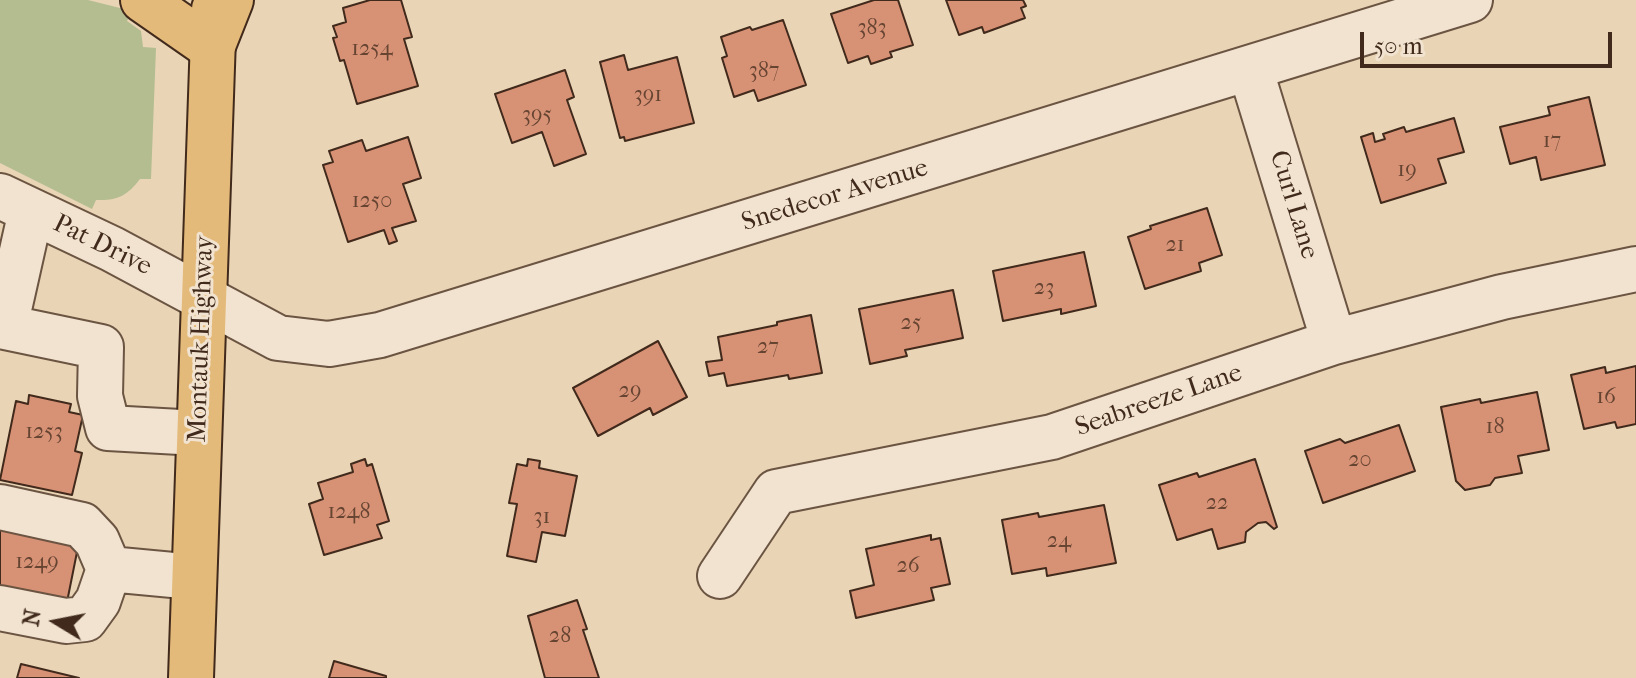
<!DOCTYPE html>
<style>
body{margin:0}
#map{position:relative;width:1636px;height:678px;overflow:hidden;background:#e9d4b5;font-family:"IM FELL French Canon",serif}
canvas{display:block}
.north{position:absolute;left:16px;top:582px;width:80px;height:80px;-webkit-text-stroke:6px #f1e3cf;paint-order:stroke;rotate:280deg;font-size:22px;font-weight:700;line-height:32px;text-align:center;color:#412a1c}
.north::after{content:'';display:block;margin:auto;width:28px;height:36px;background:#412a1c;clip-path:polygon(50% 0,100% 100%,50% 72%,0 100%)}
.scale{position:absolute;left:1360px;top:32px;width:252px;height:36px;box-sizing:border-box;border:4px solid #412a1c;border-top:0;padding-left:10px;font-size:24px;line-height:28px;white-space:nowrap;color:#412a1c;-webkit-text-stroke:6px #f1e3cf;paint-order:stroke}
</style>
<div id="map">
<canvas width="1636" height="678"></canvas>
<div class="north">N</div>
<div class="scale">50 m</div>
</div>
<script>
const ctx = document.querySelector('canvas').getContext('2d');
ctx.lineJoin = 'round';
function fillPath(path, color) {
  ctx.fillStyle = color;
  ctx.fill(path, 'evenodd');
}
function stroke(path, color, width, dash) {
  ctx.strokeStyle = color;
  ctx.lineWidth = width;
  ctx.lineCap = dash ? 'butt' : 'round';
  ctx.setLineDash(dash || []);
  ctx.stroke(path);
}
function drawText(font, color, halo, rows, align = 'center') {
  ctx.font = font + ' "IM FELL French Canon",serif';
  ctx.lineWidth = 6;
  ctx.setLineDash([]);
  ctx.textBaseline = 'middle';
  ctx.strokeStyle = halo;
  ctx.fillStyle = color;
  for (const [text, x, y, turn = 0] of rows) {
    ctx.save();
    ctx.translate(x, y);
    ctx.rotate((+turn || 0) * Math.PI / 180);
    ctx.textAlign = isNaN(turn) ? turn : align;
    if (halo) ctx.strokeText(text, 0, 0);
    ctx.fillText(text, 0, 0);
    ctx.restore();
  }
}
fillPath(new Path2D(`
 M 0,0 L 88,0 L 132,11 L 127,21 L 141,31 L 143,47 L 156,48 L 151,179 L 140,179 C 127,196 117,201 96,200 L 92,209 L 0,163 Z`), '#b3bd90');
const building = new Path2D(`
 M 370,0 L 401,0 L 412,37 L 404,39 L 418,86 L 357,104 L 344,60 L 340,61 L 333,38 L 337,37 L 333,26 L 346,22 L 343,8 Z
 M 874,0 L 898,0 L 913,45 L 890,52 L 892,57 L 871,64 L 868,56 L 848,63 L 831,14 Z
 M 946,0 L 1023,0 L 1026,6 L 1021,8 L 1025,18 L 984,33 L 982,27 L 959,35 Z
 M 783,20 L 806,85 L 758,101 L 754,90 L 734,97 L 722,58 L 727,56 L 721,37 L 750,27 L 752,30 Z
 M 624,55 L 628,70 L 677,57 L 694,123 L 625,141 L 624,137 L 620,138 L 600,62 Z
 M 565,70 L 574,97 L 567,100 L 586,154 L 554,166 L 542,132 L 512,143 L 495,94 Z
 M 1589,97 L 1605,165 L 1541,180 L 1536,157 L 1510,164 L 1500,127 L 1550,115 L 1548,107 Z
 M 1454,118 L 1464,152 L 1438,159 L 1446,183 L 1381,203 L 1361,137 L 1373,133 L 1375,142 L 1385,139 L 1383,134 L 1404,127 L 1406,132 Z
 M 408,137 L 421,178 L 403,184 L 416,221 L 392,228 L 397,241 L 389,244 L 384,230 L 348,242 L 323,165 L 333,162 L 329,151 L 362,140 L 366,151 Z
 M 1207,208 L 1222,255 L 1199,263 L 1201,271 L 1145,289 L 1128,237 L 1151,229 L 1150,226 Z
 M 1084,252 L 1096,306 L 1061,314 L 1061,309 L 1003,321 L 993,271 Z
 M 953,290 L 963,338 L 905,350 L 907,356 L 870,364 L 859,309 Z
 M 811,315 L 822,373 L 789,379 L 788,375 L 727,386 L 724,373 L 709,376 L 706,362 L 722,360 L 718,337 L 777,325 L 777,322 Z
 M 658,341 L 687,397 L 653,415 L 650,408 L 598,436 L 573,388 Z
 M 1636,366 L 1636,424 L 1617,428 L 1615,422 L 1584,429 L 1571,375 L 1605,367 L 1606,373 Z
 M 1537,392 L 1549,450 L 1518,456 L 1522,473 L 1495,478 L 1490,485 L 1465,490 L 1456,481 L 1441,407 L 1480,399 L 1481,403 Z
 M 29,395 L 71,404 L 69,412 L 83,415 L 75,451 L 82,453 L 72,495 L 0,480 L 16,401 L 28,404 Z
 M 1399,425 L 1415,471 L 1323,503 L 1305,451 L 1340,439 L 1345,443 Z
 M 365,459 L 367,466 L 372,464 L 389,521 L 377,525 L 382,538 L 324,555 L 309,504 L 323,499 L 318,483 L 353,472 L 351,464 Z
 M 528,459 L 540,461 L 539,468 L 577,476 L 565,536 L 542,532 L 536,562 L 507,556 L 517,504 L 509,503 L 517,464 L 527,466 Z
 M 1255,459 L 1277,527 L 1274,529 L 1266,522 L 1258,523 L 1246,532 L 1245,542 L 1218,549 L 1212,529 L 1177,540 L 1159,485 L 1197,473 L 1199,477 Z
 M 1104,505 L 1116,563 L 1047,576 L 1046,568 L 1012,574 L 1002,520 L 1038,513 L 1039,517 Z
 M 0,515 L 81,532 L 66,607 L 0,594 Z
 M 931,535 L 931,540 L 940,538 L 950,584 L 931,588 L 934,600 L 856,618 L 850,591 L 874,585 L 866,549 Z
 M 577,600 L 587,629 L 583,630 L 599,678 L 545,678 L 528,616 Z
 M 334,661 L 386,676 L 386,678 L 329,678 Z
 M 21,664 L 79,678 L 17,678 Z`);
fillPath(building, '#d79175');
stroke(building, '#412a1c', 2);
const minor = new Path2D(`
 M 1250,68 L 1334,342
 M 0,196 L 112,249 L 278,338 L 329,344 L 380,335 L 1470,0
 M 31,211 L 5,327 L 101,347 L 100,396 L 108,428 L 198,433
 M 0,507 L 82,525 L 97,541 L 109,569 L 98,601 L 85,619 L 66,621 L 0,608
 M 109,569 L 194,577
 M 720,576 L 776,492 L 1052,437 L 1334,342 L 1502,297 L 1636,269`);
const major = new Path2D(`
 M 191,678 L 214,9`);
const highway = new Path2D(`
 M 143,0 L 212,48 L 231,0`);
stroke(minor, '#6b5442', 48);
stroke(major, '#412a1c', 48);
stroke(highway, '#412a1c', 48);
stroke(minor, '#f1e3cf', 44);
stroke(major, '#e4ba7a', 44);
stroke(highway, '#e4ba7a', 44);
drawText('22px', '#664432', null, [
 ["383",872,29],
 ["1254",372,50],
 ["387",764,72],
 ["391",648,96],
 ["395",537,116],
 ["17",1552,142],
 ["19",1407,171],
 ["1250",372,202],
 ["21",1175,246],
 ["23",1044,289],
 ["25",911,324],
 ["27",768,348],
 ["29",630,392],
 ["16",1606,398],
 ["18",1495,428],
 ["1253",44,433],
 ["20",1360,461],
 ["22",1217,504],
 ["1248",349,513],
 ["31",542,518],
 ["24",1059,542],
 ["1249",37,563],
 ["26",908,567],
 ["28",560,637]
]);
drawText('26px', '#412a1c', '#f1e3cf', [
 ["Snedecor Avenue",835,196,-17],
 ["Curl Lane",1293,205,73],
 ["Pat Drive",102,246,26],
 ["Montauk Highway",202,339,-88],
 ["Seabreeze Lane",1159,401,-19]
]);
</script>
